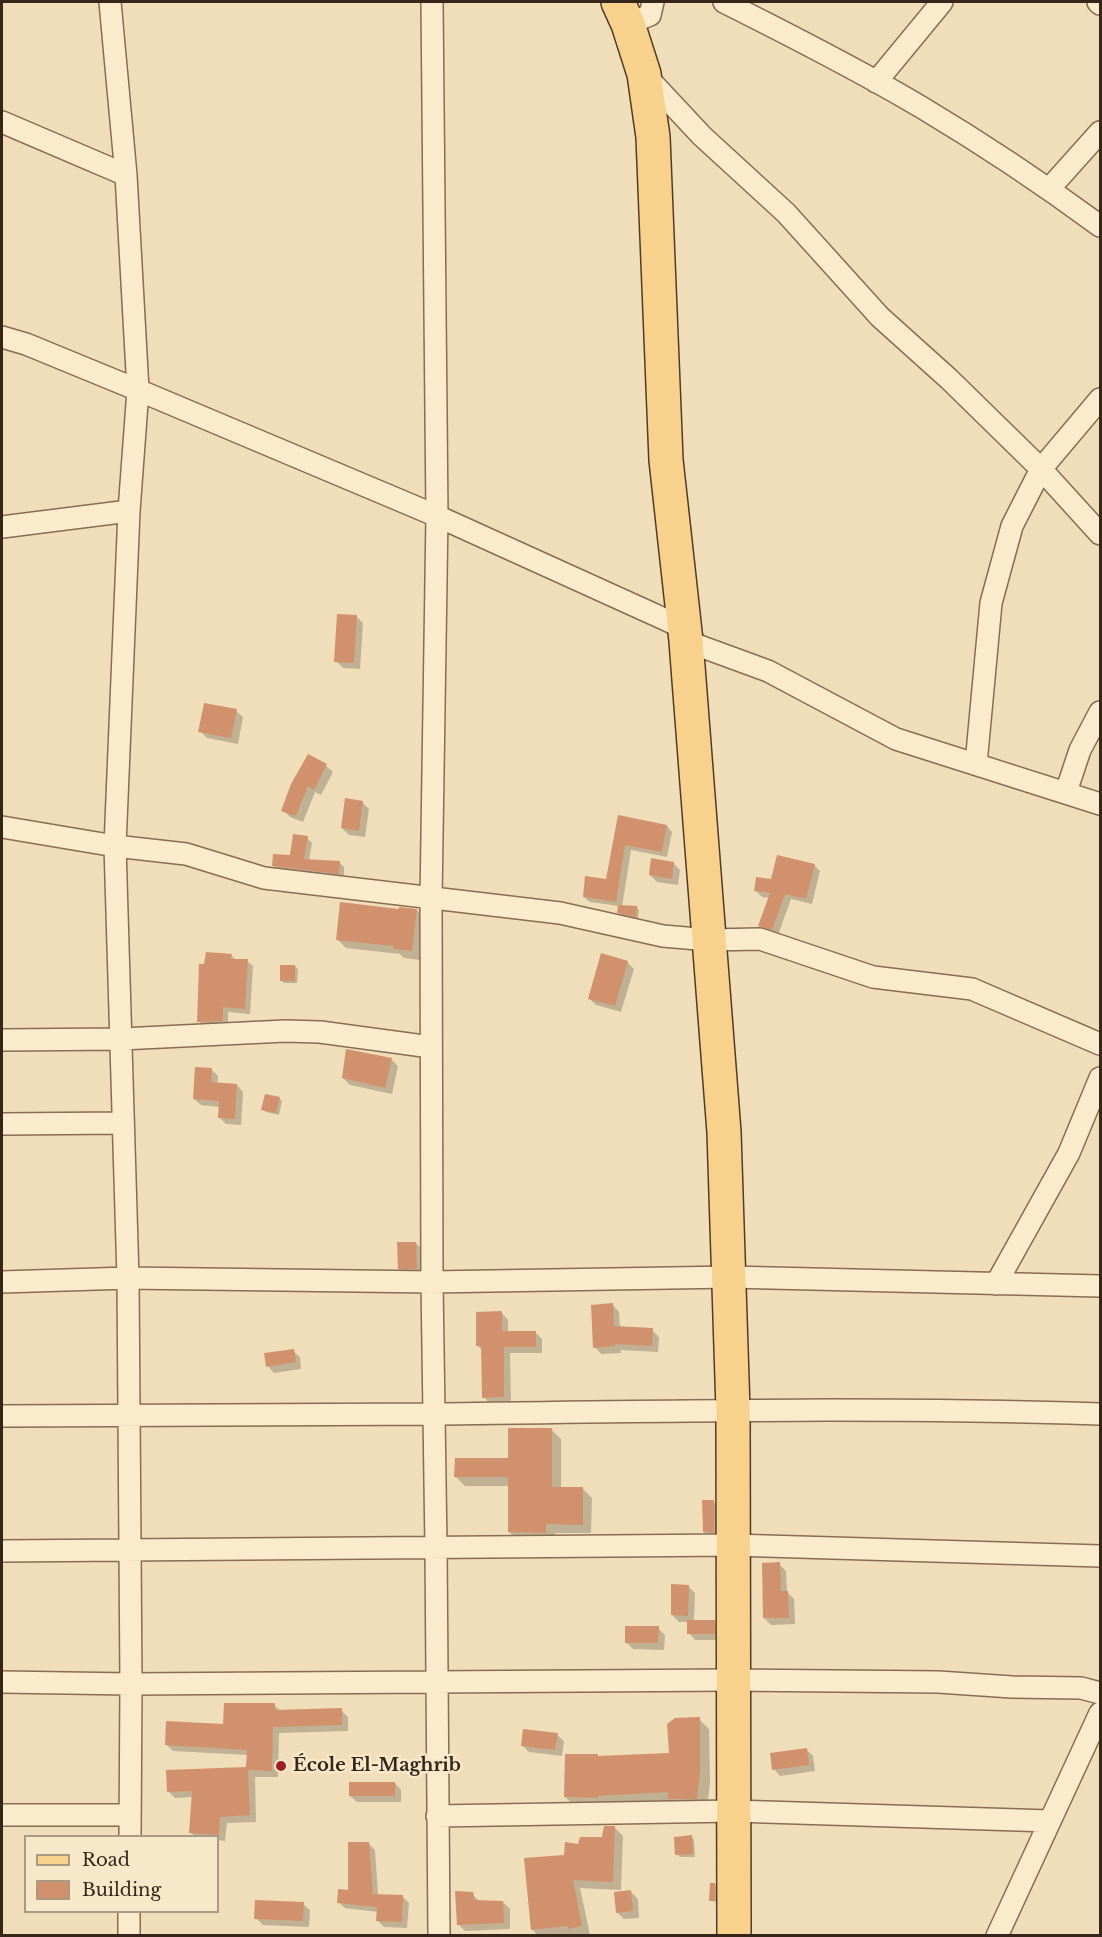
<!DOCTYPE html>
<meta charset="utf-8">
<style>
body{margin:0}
#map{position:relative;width:1102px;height:1937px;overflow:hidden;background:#f0ddba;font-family:"Libre Baskerville",serif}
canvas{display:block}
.frame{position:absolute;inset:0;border:3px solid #36261a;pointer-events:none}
.legend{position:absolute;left:24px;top:1835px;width:195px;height:78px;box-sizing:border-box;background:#f7e8ca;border:2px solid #aa9a84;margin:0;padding:8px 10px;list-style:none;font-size:18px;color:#36261a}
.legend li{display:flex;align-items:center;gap:12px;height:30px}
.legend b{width:30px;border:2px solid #aa9a84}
</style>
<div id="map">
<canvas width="1102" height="1937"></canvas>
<div class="frame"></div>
<ul class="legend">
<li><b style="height:8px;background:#f8d18d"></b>Road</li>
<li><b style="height:16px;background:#d1916d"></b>Building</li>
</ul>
</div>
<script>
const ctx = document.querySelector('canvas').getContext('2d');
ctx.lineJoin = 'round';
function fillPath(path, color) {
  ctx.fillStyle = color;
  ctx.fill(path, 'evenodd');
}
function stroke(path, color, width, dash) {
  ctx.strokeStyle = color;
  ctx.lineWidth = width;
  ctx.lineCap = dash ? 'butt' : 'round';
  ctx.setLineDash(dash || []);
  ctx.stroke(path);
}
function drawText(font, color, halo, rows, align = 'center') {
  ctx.font = font + ' "Libre Baskerville",serif';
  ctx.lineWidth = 5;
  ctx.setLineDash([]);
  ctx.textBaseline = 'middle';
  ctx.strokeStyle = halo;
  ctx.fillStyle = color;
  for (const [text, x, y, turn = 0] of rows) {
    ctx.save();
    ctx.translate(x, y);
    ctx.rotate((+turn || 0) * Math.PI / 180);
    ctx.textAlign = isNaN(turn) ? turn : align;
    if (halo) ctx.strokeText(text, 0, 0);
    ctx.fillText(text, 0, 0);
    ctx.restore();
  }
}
fillPath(new Path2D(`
 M 356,616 L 363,623 L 360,669 L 343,668 L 336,661 Z
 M 236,711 L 243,717 L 238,744 L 207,738 L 200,731 Z
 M 309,756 L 326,766 L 333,772 L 321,795 L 315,792 L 303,822 L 290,817 L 283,810 Z
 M 362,802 L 369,809 L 365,837 L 349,835 L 342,828 Z
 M 619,817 L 667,826 L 672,832 L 667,857 L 631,850 L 622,907 L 636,907 L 639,910 L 638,919 L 622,915 L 619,912 L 619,906 L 590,902 L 584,897 L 607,880 Z
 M 307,838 L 312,843 L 309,860 L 339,862 L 344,867 L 344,878 L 279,871 L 274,866 L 291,857 Z
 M 673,863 L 680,870 L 678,885 L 657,882 L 650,875 Z
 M 814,865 L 820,871 L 812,904 L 791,899 L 778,935 L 766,931 L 760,925 L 770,898 L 762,897 L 756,891 L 772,881 Z
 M 417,910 L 426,920 L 420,960 L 404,958 L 400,954 L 346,948 L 337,939 L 400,911 Z
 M 231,955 L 237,961 L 247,961 L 253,966 L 250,1014 L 228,1012 L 228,1026 L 204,1027 L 199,1021 Z
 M 627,962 L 634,969 L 621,1012 L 596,1005 L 589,998 Z
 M 295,966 L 298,969 L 297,983 L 284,983 L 281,980 Z
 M 391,1059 L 398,1066 L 392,1094 L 350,1085 L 343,1078 Z
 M 211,1069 L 218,1076 L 217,1084 L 237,1085 L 243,1092 L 241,1125 L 226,1124 L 219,1117 L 220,1107 L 201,1105 L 194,1099 Z
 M 279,1098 L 282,1101 L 279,1115 L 266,1112 L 263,1109 Z
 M 416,1243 L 423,1250 L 423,1275 L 406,1275 L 399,1268 Z
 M 613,1305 L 619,1312 L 620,1328 L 652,1330 L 659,1337 L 658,1352 L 621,1350 L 621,1353 L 601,1354 L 595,1347 Z
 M 502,1313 L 508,1320 L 508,1332 L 535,1332 L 542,1339 L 542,1353 L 510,1353 L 511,1403 L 490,1404 L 484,1397 L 483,1351 L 478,1346 Z
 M 293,1351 L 300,1357 L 301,1369 L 274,1373 L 268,1366 Z
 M 551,1429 L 561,1439 L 561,1488 L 583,1489 L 592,1498 L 591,1533 L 555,1533 L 555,1542 L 519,1541 L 509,1532 L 510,1486 L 465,1486 L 456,1477 L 510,1460 Z
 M 714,1502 L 721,1509 L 721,1539 L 711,1539 L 704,1532 Z
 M 779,1564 L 786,1571 L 787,1592 L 794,1599 L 795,1624 L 771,1625 L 764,1618 Z
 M 688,1586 L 695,1593 L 694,1622 L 714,1622 L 721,1629 L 721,1640 L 695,1640 L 689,1633 L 689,1622 L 679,1622 L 672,1615 Z
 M 658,1628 L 665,1635 L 664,1650 L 633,1649 L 626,1642 Z
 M 274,1705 L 281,1711 L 341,1710 L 348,1717 L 348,1731 L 279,1733 L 278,1777 L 255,1777 L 256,1822 L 227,1823 L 225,1841 L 218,1840 L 218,1836 L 195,1836 L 191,1833 L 193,1797 L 175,1798 L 168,1791 L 248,1768 L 248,1755 L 173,1751 L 166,1744 L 225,1726 Z
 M 699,1719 L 709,1729 L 710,1783 L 707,1809 L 576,1807 L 565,1797 L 599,1758 L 670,1754 Z
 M 557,1735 L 564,1741 L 562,1756 L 529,1752 L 522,1745 Z
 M 806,1749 L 813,1756 L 815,1771 L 780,1776 L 774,1769 Z
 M 395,1783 L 401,1790 L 401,1802 L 357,1802 L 350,1796 Z
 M 614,1827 L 623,1836 L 621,1890 L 580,1888 L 590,1935 L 538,1936 L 532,1929 L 566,1856 L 579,1845 L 603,1838 Z
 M 692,1837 L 694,1840 L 695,1857 L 680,1857 L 677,1854 Z
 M 369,1844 L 375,1850 L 378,1895 L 403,1897 L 409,1903 L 407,1928 L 384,1927 L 378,1921 L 378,1912 L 345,1908 L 338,1902 L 349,1892 Z
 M 715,1884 L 718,1887 L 718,1903 L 711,1900 Z
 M 631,1892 L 638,1899 L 639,1918 L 624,1919 L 617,1912 Z
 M 472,1894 L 479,1901 L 503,1902 L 510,1909 L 510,1929 L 465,1931 L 458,1924 Z
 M 303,1904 L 310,1910 L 309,1927 L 263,1925 L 256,1918 Z`), '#0003');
fillPath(new Path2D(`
 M 337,614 L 357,615 L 354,663 L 334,662 Z
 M 204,703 L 237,709 L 231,738 L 198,732 Z
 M 308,754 L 327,764 L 314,790 L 308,786 L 296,816 L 281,811 L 291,784 Z
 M 345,798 L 363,801 L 359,831 L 341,828 Z
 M 618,815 L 667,825 L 662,852 L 625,845 L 616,902 L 583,897 L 585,876 L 606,879 Z
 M 293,834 L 308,836 L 304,859 L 340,861 L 339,874 L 272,866 L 273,854 L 290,855 Z
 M 777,855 L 815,864 L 806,899 L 785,894 L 772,930 L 758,926 L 770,893 L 754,891 L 756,877 L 771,879 Z
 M 651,858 L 674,862 L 672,879 L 649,875 Z
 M 340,902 L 399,909 L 399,907 L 417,909 L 412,951 L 393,949 L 394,946 L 336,940 Z
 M 618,905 L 637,906 L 636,917 L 617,913 Z
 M 206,952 L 232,954 L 231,959 L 248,959 L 245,1009 L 223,1007 L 223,1021 L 197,1022 L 199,964 L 204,964 Z
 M 601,953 L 628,961 L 615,1006 L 588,999 Z
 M 280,965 L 295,965 L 295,981 L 280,981 Z
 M 346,1049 L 392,1058 L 385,1088 L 342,1078 Z
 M 195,1067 L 212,1068 L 211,1082 L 237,1084 L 235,1119 L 218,1118 L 219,1101 L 193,1099 Z
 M 265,1094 L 280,1097 L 276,1113 L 261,1110 Z
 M 397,1242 L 416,1242 L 417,1269 L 398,1269 Z
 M 613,1303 L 614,1326 L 653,1328 L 652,1346 L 615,1344 L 615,1346 L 593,1348 L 591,1305 Z
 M 502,1311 L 502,1331 L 536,1331 L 536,1347 L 504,1347 L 504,1397 L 482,1398 L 481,1346 L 476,1346 L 476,1312 Z
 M 294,1349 L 296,1362 L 266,1367 L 264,1353 Z
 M 508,1428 L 552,1428 L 552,1487 L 583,1487 L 583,1525 L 546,1524 L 546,1533 L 508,1532 L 508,1477 L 454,1477 L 455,1458 L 508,1458 Z
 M 702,1500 L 714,1500 L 714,1532 L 703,1532 Z
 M 780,1562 L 781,1591 L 788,1591 L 789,1618 L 763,1618 L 762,1563 Z
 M 671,1584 L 689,1585 L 688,1616 L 671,1615 Z
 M 687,1620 L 715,1620 L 715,1634 L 687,1634 Z
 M 625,1626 L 659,1626 L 658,1643 L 625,1643 Z
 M 224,1703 L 275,1703 L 275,1710 L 342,1708 L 342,1725 L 273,1727 L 272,1771 L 248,1770 L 250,1815 L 220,1817 L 219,1835 L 189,1833 L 192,1791 L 167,1792 L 166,1770 L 246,1767 L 247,1750 L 165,1745 L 166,1721 L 223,1724 Z
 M 700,1717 L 700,1772 L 697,1799 L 668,1799 L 668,1792 L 598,1796 L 598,1798 L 564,1797 L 565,1754 L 598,1754 L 598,1756 L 669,1753 L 667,1724 L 675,1718 Z
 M 523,1729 L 558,1733 L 555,1750 L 521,1746 Z
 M 807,1748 L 809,1765 L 772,1770 L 770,1753 Z
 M 349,1782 L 395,1782 L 395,1796 L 349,1796 Z
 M 604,1826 L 615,1826 L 613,1882 L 573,1880 L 582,1926 L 568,1929 L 568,1926 L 531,1930 L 524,1858 L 564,1855 L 565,1842 L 578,1844 L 580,1837 L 602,1837 Z
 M 692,1835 L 693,1854 L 675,1855 L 674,1837 Z
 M 348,1842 L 369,1842 L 373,1894 L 403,1895 L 402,1922 L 376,1921 L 377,1907 L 337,1903 L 338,1889 L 348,1890 Z
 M 710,1883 L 715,1883 L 715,1901 L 709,1901 Z
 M 631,1890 L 633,1911 L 616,1913 L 614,1892 Z
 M 455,1891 L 473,1892 L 475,1900 L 503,1901 L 504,1923 L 457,1925 Z
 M 255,1900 L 304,1902 L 303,1921 L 254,1919 Z`), '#d1916d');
const minor = new Path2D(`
 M 110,2 L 126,175 L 138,390 L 129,511 L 115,846 L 128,1278 L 131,1684 L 130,1836
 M 432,2 L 437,516 L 431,899 L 432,1282 L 436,1548 L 439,1936
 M 724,2 C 790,35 857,69 921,107 C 983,144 1043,184 1100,226
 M 1098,2 L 1100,4
 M 628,24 L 650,15 L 653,2
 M 644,74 L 702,136 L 786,213 L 880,317 L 949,379 L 1041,469 L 1100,534
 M 876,82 L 942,2
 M 2,122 L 126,175
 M 1049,189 L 1100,132
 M 2,337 L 26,344 L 138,390 L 437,516 L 684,628
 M 2,527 L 129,511
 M 686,641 L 768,671 L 896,739 L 1100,804
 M 976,764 L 991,603 L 1012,526 L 1041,469 L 1100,399
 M 1066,792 L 1080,750 L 1100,712
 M 2,827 L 115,846 L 186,854 L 264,878 L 560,913 L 663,936 L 709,940 L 760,939 L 873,977 L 972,989 L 1100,1044
 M 2,1040 L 121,1039 L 285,1031 L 320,1032 L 431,1047
 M 2,1124 L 123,1123
 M 2,1282 L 128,1278 L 432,1282 L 730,1277 L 1100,1286
 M 996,1284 L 1069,1153 L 1100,1078
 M 2,1416 C 147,1416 292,1416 438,1414 C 659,1411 880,1407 1100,1414
 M 2,1551 L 732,1545 L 1100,1556
 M 2,1682 L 131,1684 L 732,1680 L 938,1682 L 1012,1687 L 1081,1688 L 1100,1693
 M 2,1815 L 130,1815
 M 437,1816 L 734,1811 L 1050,1821
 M 129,1936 L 129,1912
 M 997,1936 L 1100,1713`);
const primary = new Path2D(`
 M 618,2 L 628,24 L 644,74 L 653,137 L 666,460 L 686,641 L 724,1132 L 733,1410 L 734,1936`);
stroke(minor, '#886c53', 24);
stroke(primary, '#543b29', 36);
stroke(minor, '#fbebcd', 21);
stroke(primary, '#f8d18d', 33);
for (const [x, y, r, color] of [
 [281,1766,6,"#9a2027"]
]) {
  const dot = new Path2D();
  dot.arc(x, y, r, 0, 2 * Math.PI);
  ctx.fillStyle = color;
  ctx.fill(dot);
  stroke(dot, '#f7e8ca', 2);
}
drawText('bold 18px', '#36261a', '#f7e8ca', [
 ["École El-Maghrib",293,1766]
], 'left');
</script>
